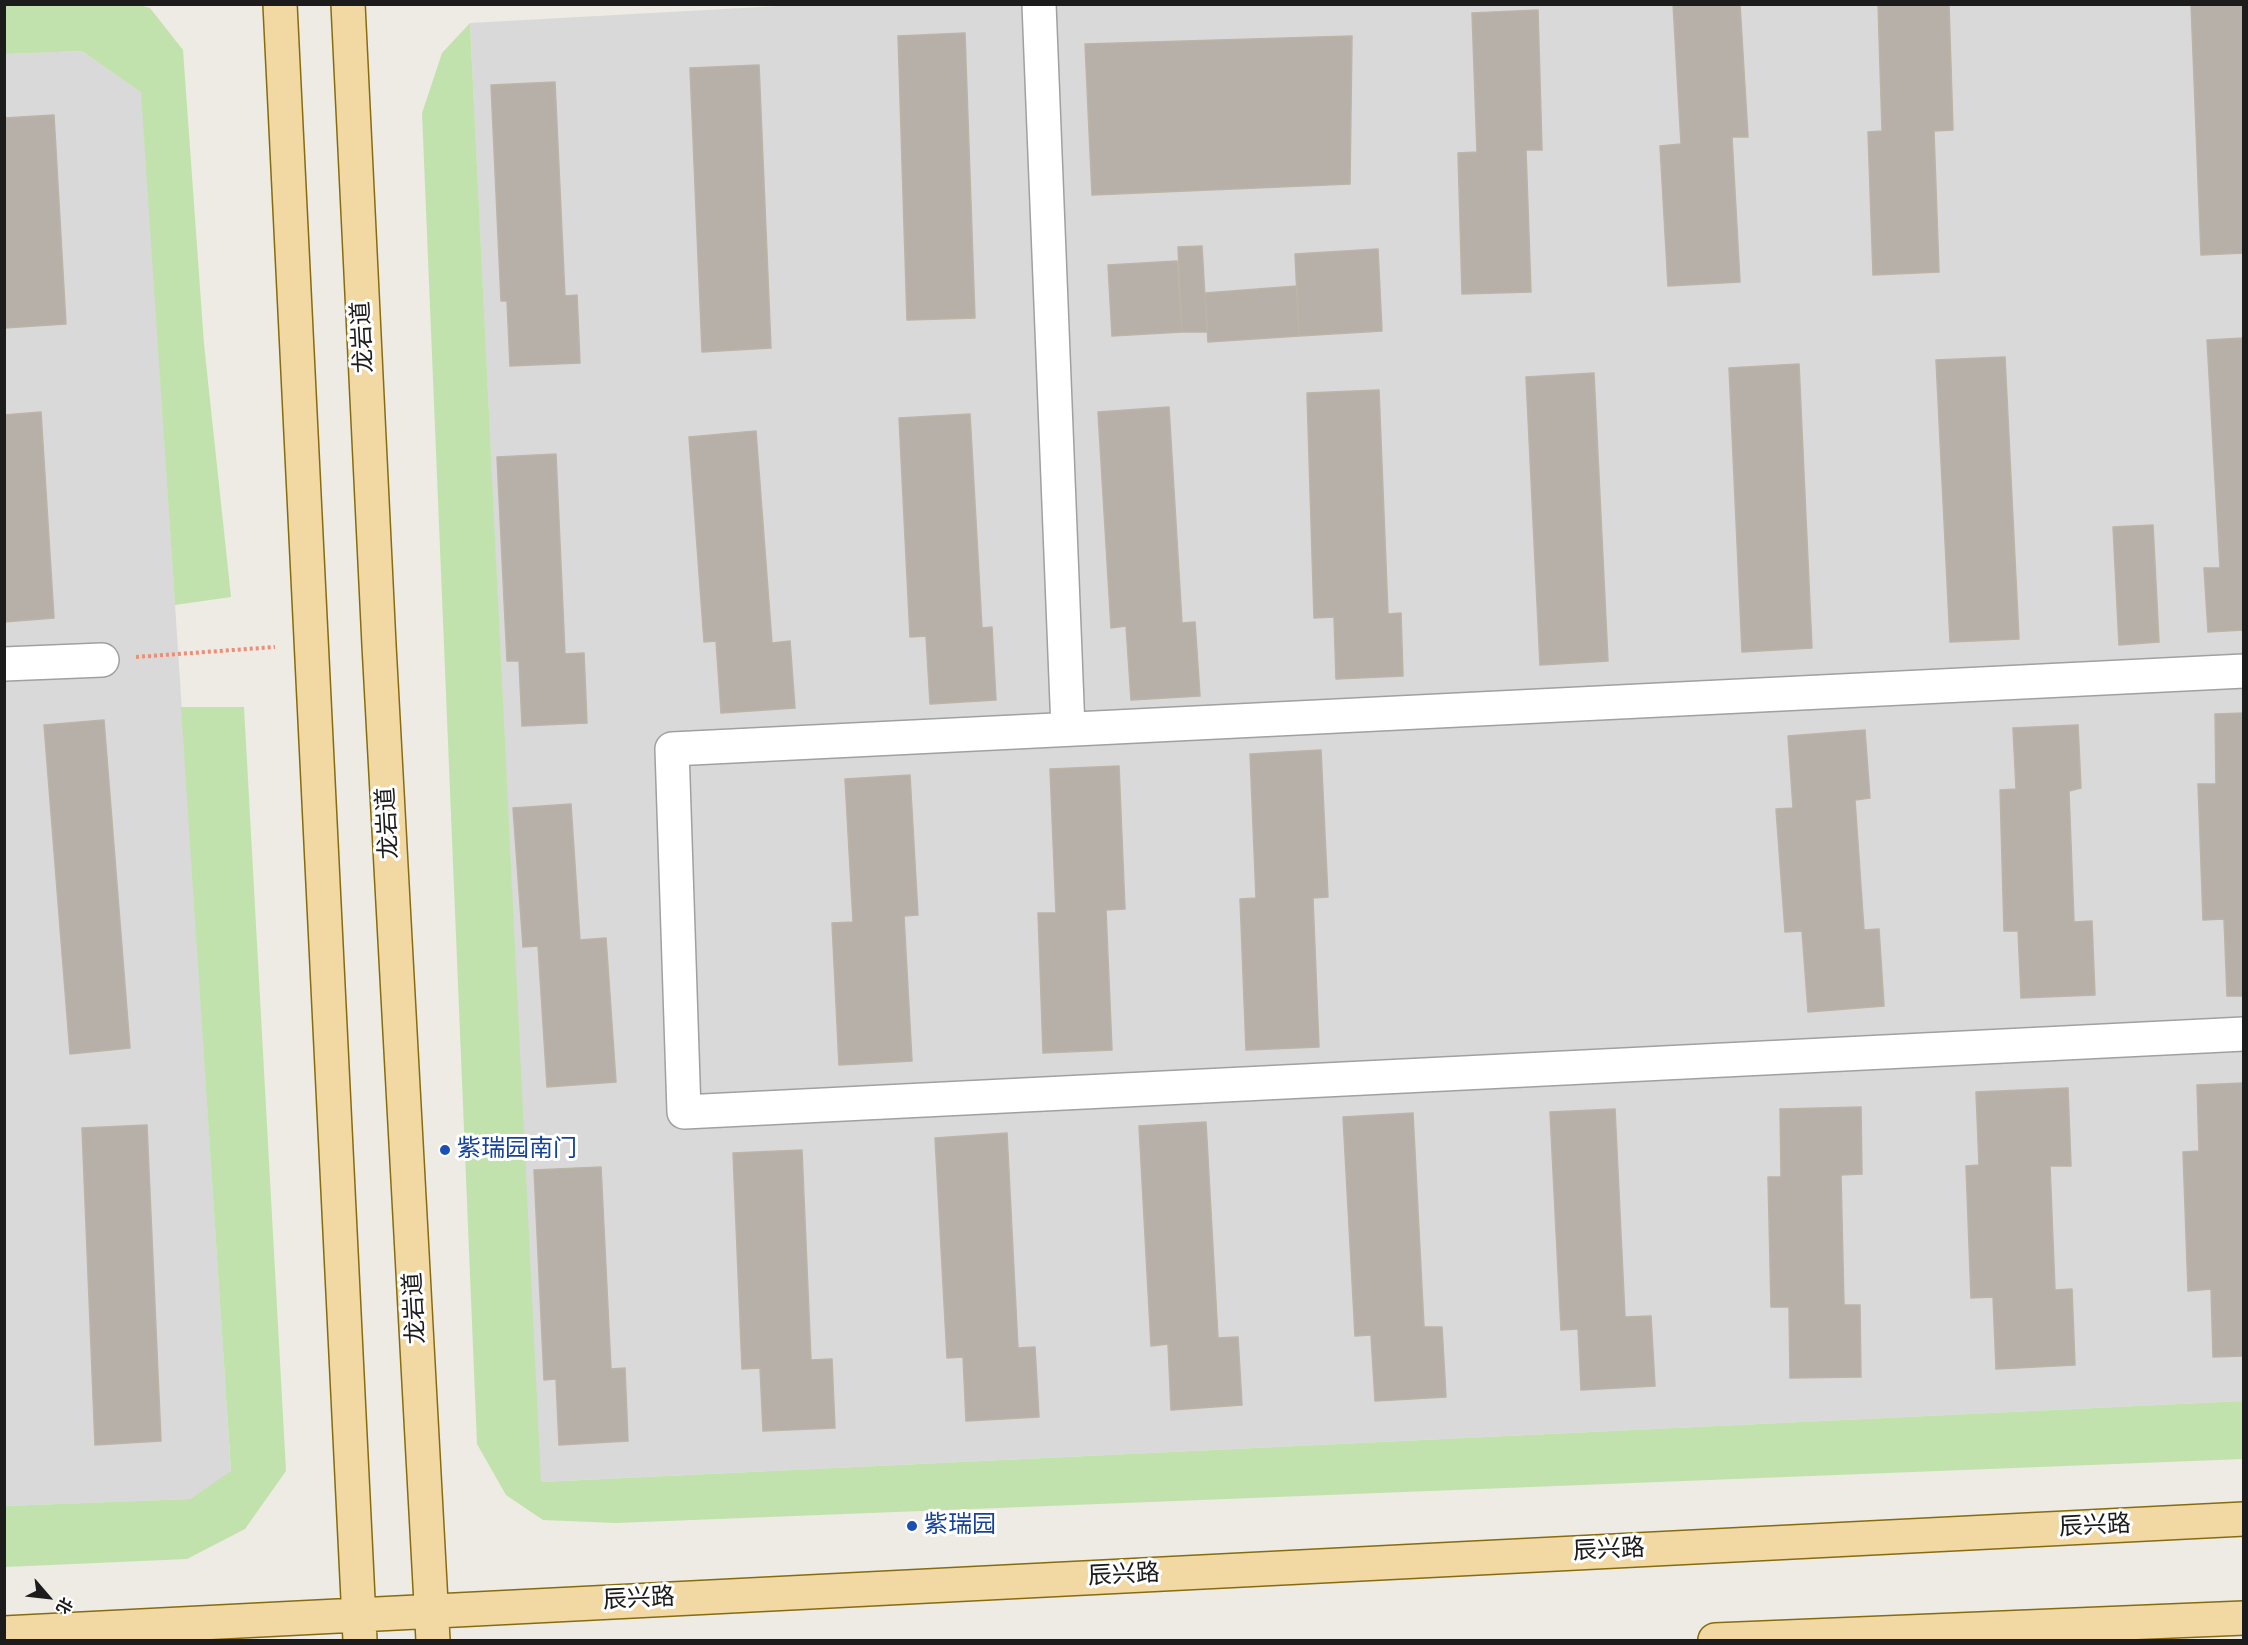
<!DOCTYPE html>
<meta charset="utf-8">
<style>
body{margin:0}
#map{position:relative;width:2248px;height:1645px;overflow:hidden;background:#edebe3;font-family:Jost,"Noto Sans SC",sans-serif}
canvas{display:block}
.frame{position:absolute;inset:0;border:6px solid #1c1c1c;pointer-events:none}
.north{position:absolute;left:18px;top:1567px;width:60px;height:60px;-webkit-text-stroke:4px #fff;paint-order:stroke;rotate:118deg;font-size:16px;font-weight:700;line-height:24px;text-align:center;color:#1c1c1c}
.north::after{content:'';display:block;margin:auto;width:21px;height:27px;background:#1c1c1c;clip-path:polygon(50% 0,100% 100%,50% 72%,0 100%)}
</style>
<div id="map">
<canvas width="2248" height="1645"></canvas>
<div class="frame"></div>
<div class="north">北</div>
</div>
<script>
const ctx = document.querySelector('canvas').getContext('2d');
ctx.lineJoin = 'round';
function fillPath(path, color) {
  ctx.fillStyle = color;
  ctx.fill(path, 'evenodd');
}
function stroke(path, color, width, dash) {
  ctx.strokeStyle = color;
  ctx.lineWidth = width;
  ctx.lineCap = dash ? 'butt' : 'round';
  ctx.setLineDash(dash || []);
  ctx.stroke(path);
}
function drawText(font, color, halo, rows, align = 'center') {
  ctx.font = font + ' Jost,"Noto Sans SC",sans-serif';
  ctx.lineWidth = 6;
  ctx.setLineDash([]);
  ctx.textBaseline = 'middle';
  ctx.strokeStyle = halo;
  ctx.fillStyle = color;
  for (const [text, x, y, turn = 0] of rows) {
    ctx.save();
    ctx.translate(x, y);
    ctx.rotate((+turn || 0) * Math.PI / 180);
    ctx.textAlign = isNaN(turn) ? turn : align;
    if (halo) ctx.strokeText(text, 0, 0);
    ctx.fillText(text, 0, 0);
    ctx.restore();
  }
}
fillPath(new Path2D(`
 M 815,4 L 2243,5 L 2243,1401 L 540,1482 L 470,23 Z
 M 82,51 L 142,92 L 231,1472 L 190,1499 L 5,1506 L 4,54 Z`), '#dad9d9');
fillPath(new Path2D(`
 M 4,5 L 139,5 L 150,8 L 183,50 L 204,344 L 231,597 L 175,605 L 141,92 L 82,51 L 5,54 Z
 M 470,23 L 541,1482 L 2243,1401 L 2243,1459 L 616,1523 L 543,1520 L 506,1495 L 477,1444 L 422,113 L 442,53 Z
 M 181,707 L 244,707 L 286,1471 L 245,1529 L 187,1559 L 5,1567 L 5,1506 L 190,1499 L 231,1471 Z`), '#c1e2ad');
const building = new Path2D(`
 M 1673,4 L 1740,4 L 1748,137 L 1732,137 L 1740,282 L 1668,286 L 1660,146 L 1681,144 Z
 M 1878,4 L 1949,4 L 1953,130 L 1934,131 L 1939,272 L 1873,275 L 1868,132 L 1882,131 Z
 M 2191,4 L 2244,4 L 2244,253 L 2201,255 Z
 M 1538,10 L 1542,150 L 1526,150 L 1531,292 L 1462,294 L 1458,153 L 1477,152 L 1472,13 Z
 M 965,33 L 975,318 L 907,320 L 898,36 Z
 M 1352,36 L 1350,184 L 1092,195 L 1085,44 Z
 M 759,65 L 771,348 L 702,352 L 690,68 Z
 M 555,82 L 565,296 L 577,295 L 580,363 L 510,366 L 507,301 L 501,301 L 491,85 Z
 M 54,115 L 66,324 L 4,328 L 4,118 Z
 M 1202,246 L 1207,332 L 1182,332 L 1178,247 Z
 M 1378,249 L 1382,331 L 1299,336 L 1295,254 Z
 M 1177,261 L 1182,332 L 1112,336 L 1108,265 Z
 M 1297,286 L 1299,336 L 1208,342 L 1205,293 Z
 M 2244,338 L 2244,630 L 2208,632 L 2204,568 L 2220,568 L 2207,340 Z
 M 2005,357 L 2019,639 L 1950,642 L 1936,360 Z
 M 1799,364 L 1812,648 L 1742,652 L 1729,368 Z
 M 1594,373 L 1608,661 L 1540,665 L 1526,377 Z
 M 1379,390 L 1388,614 L 1401,613 L 1403,676 L 1336,679 L 1334,617 L 1314,618 L 1307,393 Z
 M 1169,407 L 1182,623 L 1195,622 L 1200,696 L 1131,700 L 1126,626 L 1111,628 L 1098,412 Z
 M 41,412 L 54,618 L 4,622 L 4,415 Z
 M 970,414 L 982,628 L 992,627 L 996,700 L 930,704 L 926,636 L 910,637 L 899,418 Z
 M 756,431 L 772,643 L 790,641 L 795,708 L 721,713 L 716,641 L 704,642 L 689,437 Z
 M 556,454 L 565,654 L 584,653 L 587,723 L 522,726 L 519,661 L 507,661 L 497,457 Z
 M 2153,525 L 2159,642 L 2119,645 L 2113,527 Z
 M 2244,713 L 2244,996 L 2227,996 L 2224,919 L 2203,920 L 2198,784 L 2216,784 L 2215,714 Z
 M 104,720 L 130,1048 L 70,1054 L 44,725 Z
 M 2078,725 L 2081,788 L 2069,791 L 2074,922 L 2092,921 L 2095,995 L 2021,998 L 2018,931 L 2004,931 L 2000,790 L 2016,789 L 2013,728 Z
 M 1865,730 L 1870,798 L 1855,800 L 1864,930 L 1879,929 L 1884,1006 L 1808,1012 L 1802,931 L 1785,932 L 1776,809 L 1793,808 L 1788,736 Z
 M 1321,750 L 1328,897 L 1313,898 L 1319,1047 L 1246,1050 L 1240,899 L 1256,898 L 1250,754 Z
 M 1119,766 L 1125,909 L 1106,910 L 1112,1050 L 1043,1053 L 1038,913 L 1056,913 L 1050,769 Z
 M 910,775 L 918,915 L 904,916 L 912,1061 L 839,1065 L 832,923 L 853,922 L 845,779 Z
 M 571,804 L 580,940 L 606,938 L 616,1082 L 547,1087 L 538,946 L 523,947 L 513,808 Z
 M 2244,1083 L 2244,1356 L 2213,1357 L 2211,1289 L 2188,1291 L 2183,1152 L 2199,1151 L 2197,1085 Z
 M 2068,1088 L 2071,1166 L 2050,1166 L 2055,1290 L 2072,1289 L 2075,1365 L 1996,1369 L 1993,1297 L 1971,1298 L 1966,1166 L 1979,1165 L 1976,1092 Z
 M 1861,1107 L 1862,1174 L 1841,1175 L 1844,1305 L 1860,1305 L 1861,1377 L 1790,1378 L 1789,1307 L 1771,1307 L 1768,1177 L 1781,1177 L 1780,1109 Z
 M 1615,1109 L 1625,1317 L 1651,1316 L 1655,1386 L 1581,1390 L 1578,1329 L 1561,1330 L 1550,1112 Z
 M 1413,1113 L 1424,1327 L 1442,1327 L 1446,1397 L 1375,1401 L 1371,1335 L 1355,1336 L 1343,1117 Z
 M 1206,1122 L 1218,1338 L 1238,1337 L 1242,1405 L 1171,1410 L 1168,1344 L 1151,1346 L 1139,1126 Z
 M 147,1125 L 161,1441 L 95,1445 L 82,1128 Z
 M 1007,1133 L 1018,1348 L 1035,1347 L 1039,1417 L 966,1421 L 963,1357 L 947,1358 L 935,1138 Z
 M 802,1150 L 811,1360 L 832,1359 L 835,1428 L 763,1431 L 760,1368 L 742,1369 L 733,1153 Z
 M 601,1167 L 611,1369 L 625,1368 L 628,1441 L 559,1445 L 556,1379 L 544,1380 L 534,1170 Z`);
fillPath(building, '#b6b0a9');
stroke(building, '#bdb3a7', 1.5);
const minor = new Path2D(`
 M 1039,4 L 1068,729
 M 4,664 L 102,660
 M 2244,671 L 672,749 L 684,1112 L 2244,1034`);
const major = new Path2D(`
 M 280,4 L 360,1640
 M 348,4 L 379,645 L 433,1640
 M 4,1633 L 2244,1519
 M 1715,1640 L 2244,1618`);
stroke(minor, '#a0a0a0', 36);
stroke(major, '#866c0f', 36);
stroke(new Path2D(`
 M 136,657 L 275,647`), '#eb8f76', 4, [3, 3]);
stroke(minor, '#fff', 33);
stroke(major, '#f2d9a3', 33);
for (const [x, y, r, color] of [
 [445,1150,6,"#1a4fb4"],
 [912,1526,6,"#1a4fb4"]
]) {
  const dot = new Path2D();
  dot.arc(x, y, r, 0, 2 * Math.PI);
  ctx.fillStyle = color;
  ctx.fill(dot);
  stroke(dot, '#fff', 2);
}
drawText('24px', '#1c1c1c', '#fff', [
 ["龙岩道",364,337,-93],
 ["龙岩道",389,823,-93],
 ["龙岩道",416,1308,-93],
 ["辰兴路",2095,1527,-3],
 ["辰兴路",1609,1551,-3],
 ["辰兴路",1124,1576,-3],
 ["辰兴路",639,1600,-3]
]);
drawText('24px', '#164399', '#fff', [
 ["紫瑞园南门",457,1150],
 ["紫瑞园",924,1526]
], 'left');
</script>
